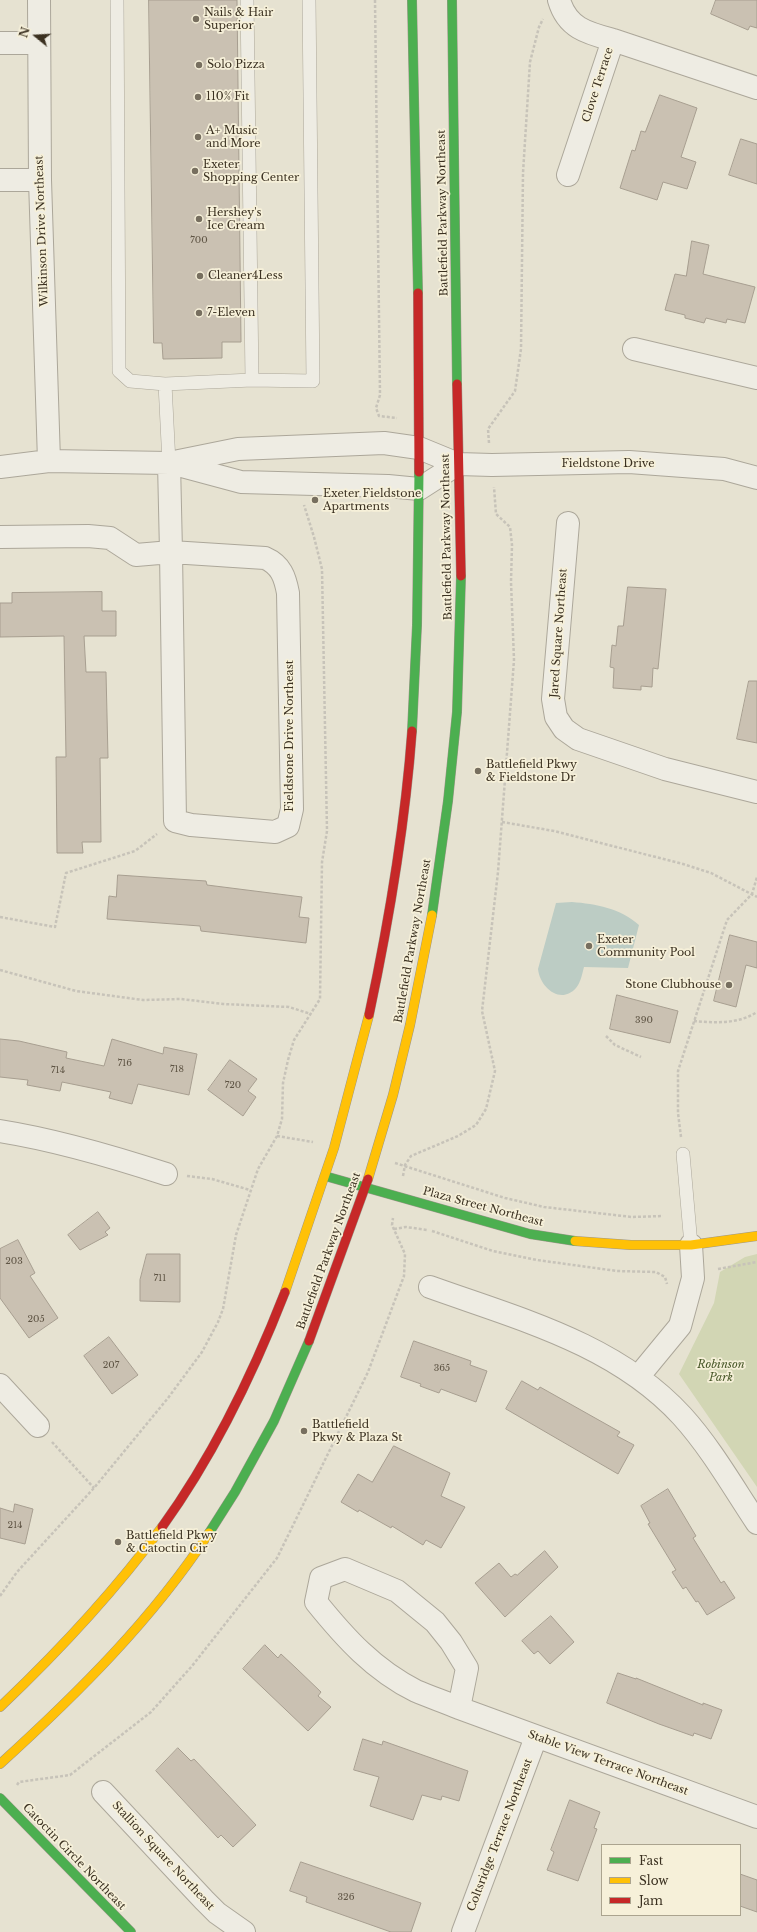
<!DOCTYPE html>
<style>
body{margin:0}
#map{position:relative;width:757px;height:1932px;overflow:hidden;background:#e6e2d1;font-family:"Libre Baskerville",serif}
canvas{display:block}
.legend{position:absolute;left:601px;top:1844px;width:140px;height:72px;box-sizing:border-box;background:#f6f0d9;border:1px solid #aba48f;margin:0;padding:5px 7px;list-style:none;font-size:12px;color:#3b3121}
.legend li{display:flex;align-items:center;gap:8px;height:20px}
.legend b{width:20px;border:1px solid #aba48f}
.north{position:absolute;left:16px;top:16px;width:40px;height:40px;-webkit-text-stroke:3px #f6f0d9;paint-order:stroke;rotate:288deg;font-size:11px;font-weight:700;line-height:16px;text-align:center;color:#3b3121}
.north::after{content:'';display:block;margin:auto;width:14px;height:18px;background:#3b3121;clip-path:polygon(50% 0,100% 100%,50% 72%,0 100%)}
</style>
<div id="map">
<canvas width="757" height="1932"></canvas>
<ul class="legend">
<li><b style="height:5px;background:#4caf50"></b>Fast</li>
<li><b style="height:5px;background:#ffc107"></b>Slow</li>
<li><b style="height:5px;background:#c62828"></b>Jam</li>
</ul>
<div class="north">N</div>
</div>
<script>
const ctx = document.querySelector('canvas').getContext('2d');
ctx.lineJoin = 'round';
function fillPath(path, color) {
  ctx.fillStyle = color;
  ctx.fill(path, 'evenodd');
}
function stroke(path, color, width, dash) {
  ctx.strokeStyle = color;
  ctx.lineWidth = width;
  ctx.lineCap = dash ? 'butt' : 'round';
  ctx.setLineDash(dash || []);
  ctx.stroke(path);
}
function drawText(font, color, halo, rows, align = 'center') {
  ctx.font = font + ' "Libre Baskerville",serif';
  ctx.lineWidth = 3.5;
  ctx.setLineDash([]);
  ctx.textBaseline = 'middle';
  ctx.strokeStyle = halo;
  ctx.fillStyle = color;
  for (const [text, x, y, turn = 0] of rows) {
    ctx.save();
    ctx.translate(x, y);
    ctx.rotate((+turn || 0) * Math.PI / 180);
    ctx.textAlign = isNaN(turn) ? turn : align;
    if (halo) ctx.strokeText(text, 0, 0);
    ctx.fillText(text, 0, 0);
    ctx.restore();
  }
}
fillPath(new Path2D(`
 M 757,1254 L 757,1487 L 679,1374 L 714,1303 L 720,1272 L 745,1257 Z`), '#d2d6b4');
fillPath(new Path2D(`
 M 572,902 C 596,904 620,908 639,925 L 628,968 L 584,967 C 582,974 581,982 576,988 C 561,1005 540,988 538,969 L 556,903 Z`), '#bcccc4');
const building = new Path2D(`
 M 149,0 L 237,0 L 241,342 L 222,342 L 222,358 L 163,359 L 162,343 L 154,343 Z
 M 716,0 L 757,0 L 757,28 L 750,26 L 748,30 L 711,14 Z
 M 660,95 L 697,108 L 681,157 L 696,162 L 687,189 L 663,182 L 657,200 L 620,188 L 632,150 L 635,151 L 641,131 L 645,132 Z
 M 741,139 L 757,144 L 757,184 L 729,175 Z
 M 692,241 L 709,245 L 703,274 L 755,287 L 745,323 L 727,319 L 726,323 L 706,318 L 704,323 L 685,318 L 685,315 L 665,310 L 675,274 L 686,276 Z
 M 628,587 L 666,589 L 658,669 L 653,668 L 652,687 L 641,686 L 641,690 L 613,688 L 614,668 L 610,667 L 612,645 L 616,646 L 618,626 L 623,626 Z
 M 102,592 L 102,611 L 116,611 L 116,636 L 84,636 L 86,672 L 106,672 L 108,758 L 100,758 L 101,842 L 82,842 L 83,853 L 57,853 L 56,757 L 66,757 L 64,636 L 0,637 L 0,603 L 12,603 L 12,593 Z
 M 749,681 L 757,681 L 757,743 L 737,739 Z
 M 118,875 L 206,881 L 207,885 L 302,897 L 299,917 L 309,918 L 306,943 L 201,931 L 200,926 L 107,919 L 109,896 L 116,897 Z
 M 730,935 L 757,942 L 757,968 L 746,965 L 736,1007 L 714,1001 Z
 M 617,995 L 678,1011 L 670,1043 L 610,1029 Z
 M 0,1039 L 19,1041 L 67,1052 L 66,1058 L 104,1066 L 112,1039 L 163,1054 L 164,1047 L 197,1054 L 189,1095 L 138,1084 L 132,1104 L 109,1098 L 111,1092 L 62,1082 L 60,1091 L 27,1085 L 28,1080 L 0,1077 Z
 M 230,1060 L 257,1079 L 248,1091 L 256,1097 L 243,1116 L 208,1090 Z
 M 98,1212 L 110,1228 L 105,1232 L 108,1235 L 80,1250 L 68,1235 Z
 M 18,1240 L 35,1273 L 30,1276 L 58,1318 L 29,1338 L 0,1298 L 0,1249 Z
 M 147,1254 L 180,1254 L 180,1302 L 140,1301 L 140,1280 Z
 M 109,1337 L 138,1375 L 112,1394 L 84,1356 Z
 M 414,1341 L 471,1361 L 470,1365 L 487,1371 L 476,1402 L 441,1389 L 439,1393 L 420,1386 L 421,1384 L 401,1377 Z
 M 522,1381 L 538,1390 L 540,1387 L 620,1432 L 617,1436 L 634,1445 L 618,1474 L 506,1409 Z
 M 394,1446 L 450,1473 L 441,1496 L 465,1507 L 441,1548 L 426,1540 L 423,1545 L 392,1526 L 391,1528 L 359,1510 L 358,1512 L 341,1502 L 358,1474 L 372,1482 Z
 M 668,1489 L 696,1536 L 693,1538 L 721,1583 L 724,1581 L 735,1598 L 707,1615 L 698,1601 L 696,1602 L 686,1587 L 683,1589 L 672,1572 L 676,1570 L 648,1524 L 650,1523 L 641,1506 Z
 M 15,1504 L 33,1509 L 25,1544 L 0,1538 L 0,1508 L 13,1512 Z
 M 545,1551 L 558,1567 L 505,1617 L 475,1583 L 499,1563 L 511,1577 L 515,1574 L 517,1575 Z
 M 551,1616 L 574,1642 L 550,1664 L 538,1651 L 534,1654 L 522,1641 Z
 M 265,1645 L 278,1658 L 281,1654 L 296,1668 L 321,1692 L 318,1696 L 331,1707 L 308,1731 L 243,1669 Z
 M 618,1673 L 636,1679 L 636,1678 L 703,1705 L 703,1703 L 722,1710 L 711,1739 L 694,1733 L 693,1736 L 659,1724 L 607,1703 Z
 M 363,1739 L 382,1745 L 383,1741 L 468,1771 L 459,1801 L 442,1796 L 441,1800 L 422,1795 L 413,1820 L 370,1806 L 379,1777 L 354,1770 Z
 M 178,1748 L 191,1761 L 194,1759 L 256,1825 L 233,1847 L 221,1835 L 218,1838 L 156,1771 Z
 M 570,1800 L 600,1812 L 594,1828 L 597,1829 L 578,1881 L 547,1870 L 554,1852 L 551,1850 Z
 M 301,1862 L 421,1903 L 411,1932 L 391,1932 L 306,1902 L 307,1897 L 290,1891 Z
 M 740,1874 L 757,1880 L 757,1912 L 740,1906 Z`);
fillPath(building, '#cac1b2');
stroke(building, '#a79e90', 1);
const lane = new Path2D(`
 M 117,0 L 119,371 L 130,381 L 165,384 L 252,380 L 313,381 L 309,0
 M 247,0 L 252,380
 M 165,384 L 169,463
 M 683,1154 L 691,1245`);
const street = new Path2D(`
 M 39,0 L 40,180 L 49,461
 M 559,0 C 567,28 587,33 613,40 L 757,88
 M 0,43 L 38,43
 M 568,175 L 613,40
 M 0,180 L 40,180
 M 634,349 L 757,378
 M 174,464 L 241,482 L 388,486 L 419,489 L 458,464
 M 0,467 L 49,461 L 169,463 L 238,449 L 384,443 L 419,448 L 458,464 L 492,465 L 629,462 L 724,469 L 757,478
 M 568,523 L 553,699 L 556,717 L 564,729 L 578,739 L 665,769 L 757,792
 M 0,537 L 88,536 L 110,538 L 136,555 L 171,552 L 169,463
 M 171,552 L 265,558 C 281,565 285,577 288,593 L 292,809 L 288,826 L 275,832 L 191,825 L 175,821 Z
 M 0,1131 C 57,1140 111,1156 166,1174
 M 430,1287 C 519,1319 616,1344 682,1416 C 711,1448 733,1487 757,1523
 M 638,1377 L 680,1326 L 693,1278 L 691,1245
 M 0,1385 L 38,1426
 M 345,1569 L 397,1591 L 435,1622 L 451,1642 L 467,1668 L 459,1708 C 445,1702 430,1697 416,1691 C 374,1670 345,1638 316,1602 L 321,1578 Z
 M 459,1708 L 757,1817
 M 103,1792 L 204,1900 L 217,1913 L 244,1932
 M 463,1932 L 536,1737`);
const fast = new Path2D(`
 M 412,0 L 418,293
 M 452,0 L 457,384
 M 412,731 L 417,625 L 419,472
 M 432,915 L 448,801 L 457,712 L 461,576
 M 325,1176 L 530,1234 L 575,1241
 M 209,1533 L 235,1492 L 274,1421 L 309,1341
 M 0,1798 L 131,1932`);
const slow = new Path2D(`
 M 368,1179 L 393,1095 L 410,1025 L 432,915
 M 575,1241 L 631,1245 L 691,1245 L 757,1236
 M 285,1292 L 334,1148 L 369,1015
 M 0,1707 C 59,1651 114,1592 162,1527
 M 0,1764 C 77,1694 152,1620 209,1533`);
const jam = new Path2D(`
 M 418,293 L 419,472
 M 457,384 L 461,576
 M 369,1015 C 389,921 405,827 412,731
 M 309,1341 L 368,1179
 M 162,1527 C 214,1455 253,1374 285,1292`);
stroke(lane, '#aca79a', 14);
stroke(street, '#aca79a', 24);
stroke(fast, '#9c968a', 10);
stroke(slow, '#9c968a', 10);
stroke(jam, '#9c968a', 10);
stroke(new Path2D(`
 M 375,0 L 380,395 L 376,408 L 379,416 L 397,418
 M 489,443 L 488,429 L 515,391 L 521,349 L 523,173 L 530,62 L 539,27 L 543,19
 M 502,822 L 554,831 L 683,864 L 711,873 L 757,897
 M 0,917 L 55,927 L 66,873 L 135,851 L 157,834
 M 0,970 L 76,991 L 143,1000 L 181,999 L 223,1004 L 289,1007 L 311,1014
 M 694,1021 C 715,1023 739,1024 757,1012
 M 606,1036 L 615,1045 L 641,1057
 M 277,1136 L 313,1142
 M 681,1137 L 678,1113 L 678,1071 L 727,920 L 752,894 L 757,877
 M 395,1163 L 505,1198 L 544,1207 L 632,1217 L 663,1216
 M 187,1176 L 212,1179 L 250,1190
 M 403,1176 L 405,1165 L 411,1156 L 458,1136 L 476,1125 L 486,1109 L 495,1071 L 482,1011 L 498,872 L 514,660 L 511,582 L 512,545 L 510,527 L 496,514 L 494,487
 M 394,1229 L 406,1227 L 427,1230
 M 432,1231 L 493,1251 L 537,1260 L 617,1271 L 656,1272 L 665,1277 L 667,1284
 M 718,1269 L 757,1262
 M 52,1442 L 94,1488
 M 0,1596 L 17,1572 L 94,1488 L 168,1398 L 202,1352 L 218,1322 L 223,1309 L 236,1235 L 258,1169 L 277,1136 L 282,1119 L 283,1083 L 288,1060 L 294,1040 L 320,999 L 322,862 L 327,831 L 322,569 L 314,537 L 304,505
 M 17,1785 L 19,1782 L 70,1775 L 151,1712 L 192,1666 L 277,1558 L 368,1372 L 404,1276 L 405,1254 L 392,1225 L 393,1218`), '#c7c3b9', 2.5, [3, 2]);
stroke(lane, '#eeece3', 13);
stroke(street, '#eeece3', 22);
stroke(fast, '#4caf50', 9);
stroke(slow, '#ffc107', 9);
stroke(jam, '#c62828', 9);
for (const [x, y, r, color] of [
 [196,19,4,"#776f5f"],
 [199,65,4,"#776f5f"],
 [198,97,4,"#776f5f"],
 [198,137,4,"#776f5f"],
 [195,171,4,"#776f5f"],
 [199,219,4,"#776f5f"],
 [200,276,4,"#776f5f"],
 [199,313,4,"#776f5f"],
 [315,500,4,"#776f5f"],
 [478,771,4,"#776f5f"],
 [589,946,4,"#776f5f"],
 [729,985,4,"#776f5f"],
 [304,1431,4,"#776f5f"],
 [118,1542,4,"#776f5f"]
]) {
  const dot = new Path2D();
  dot.arc(x, y, r, 0, 2 * Math.PI);
  ctx.fillStyle = color;
  ctx.fill(dot);
  stroke(dot, '#f6f0d9', 1.5);
}
drawText('9px', '#5f5545', null, [
 ["700",199,240],
 ["390",644,1020],
 ["716",125,1063],
 ["718",177,1069],
 ["714",58,1070],
 ["720",233,1085],
 ["203",14,1261],
 ["711",160,1278],
 ["205",36,1319],
 ["207",111,1365],
 ["365",442,1368],
 ["214",15,1525],
 ["326",346,1897]
]);
drawText('11px', '#3b3121', '#f6f0d9', [
 ["Nails & Hair",204,13],
 ["Superior",204,26],
 ["Solo Pizza",207,65],
 ["110% Fit",206,97],
 ["A+ Music",206,131],
 ["and More",206,144],
 ["Exeter",203,165],
 ["Shopping Center",203,178],
 ["Hershey's",207,213],
 ["Ice Cream",207,226],
 ["Cleaner4Less",208,276],
 ["7-Eleven",207,313],
 ["Exeter Fieldstone",323,494],
 ["Apartments",323,507],
 ["Battlefield Pkwy",486,765],
 ["& Fieldstone Dr",486,778],
 ["Exeter",597,940],
 ["Community Pool",597,953],
 ["Stone Clubhouse",721,985,"right"],
 ["Battlefield",312,1425],
 ["Pkwy & Plaza St",312,1438],
 ["Battlefield Pkwy",126,1536],
 ["& Catoctin Cir",126,1549]
], 'left');
drawText('11px', '#3b3121', '#f6f0d9', [
 ["Clove Terrace",598,85,-72],
 ["Battlefield Parkway Northeast",443,213,-91],
 ["Wilkinson Drive Northeast",42,231,-92],
 ["Fieldstone Drive",608,464],
 ["Battlefield Parkway Northeast",447,537,-91],
 ["Jared Square Northeast",559,633,-86],
 ["Fieldstone Drive Northeast",290,736,-90],
 ["Battlefield Parkway Northeast",413,941,-80],
 ["Plaza Street Northeast",483,1207,15],
 ["Battlefield Parkway Northeast",329,1251,-70],
 ["Stable View Terrace Northeast",608,1763,20],
 ["Coltsridge Terrace Northeast",500,1835,-69],
 ["Stallion Square Northeast",163,1856,47],
 ["Catoctin Circle Northeast",74,1857,46]
]);
drawText('italic 11px', '#475728', '#f6f0d9', [
 ["Robinson",721,1365],
 ["Park",721,1378]
]);
</script>
